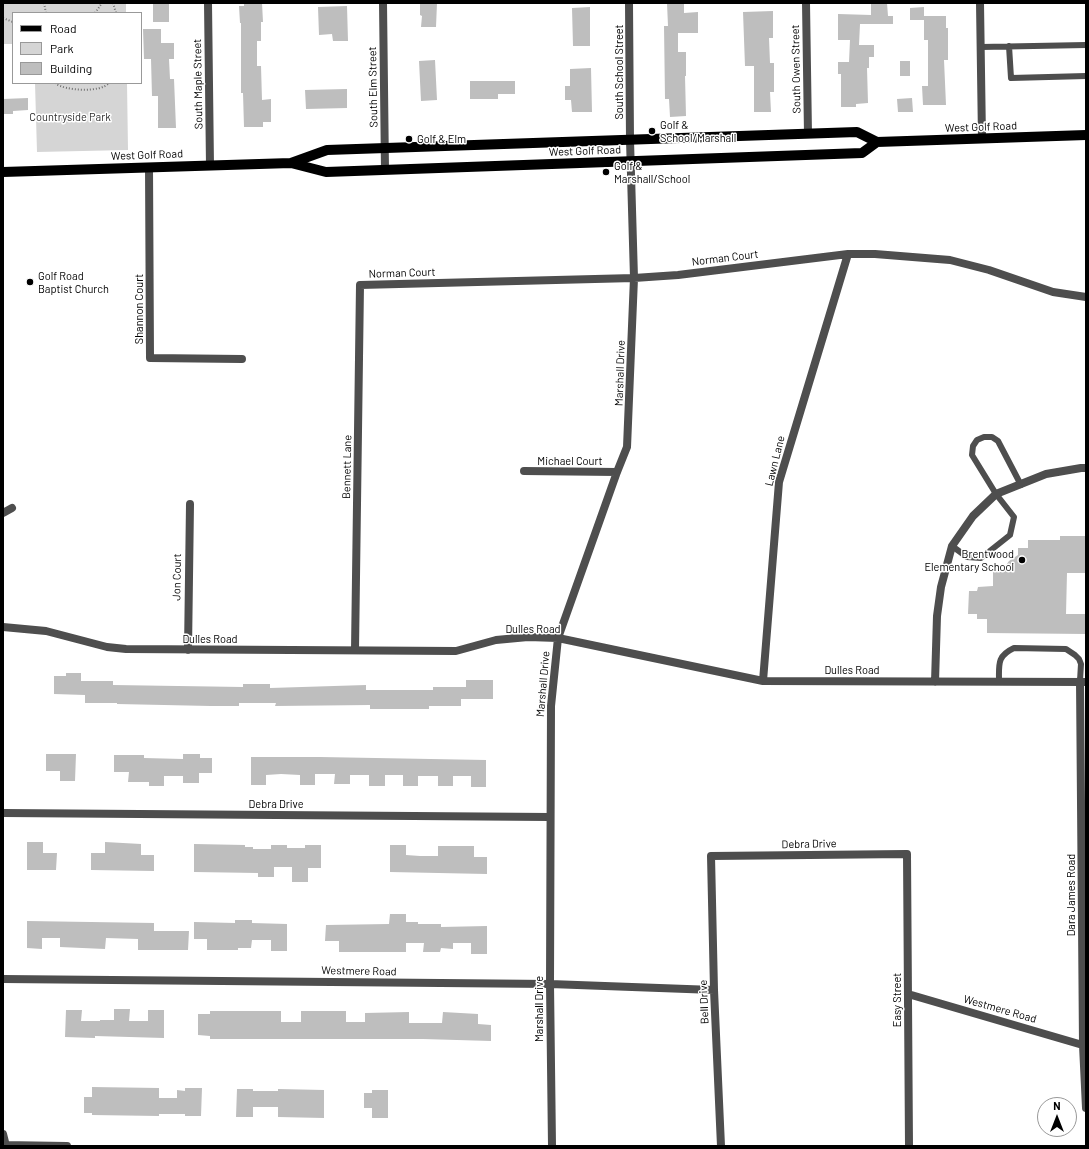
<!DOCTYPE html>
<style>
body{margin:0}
#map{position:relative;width:1089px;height:1149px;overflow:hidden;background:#fff;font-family:Barlow,sans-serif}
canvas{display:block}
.frame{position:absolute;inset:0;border:4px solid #000;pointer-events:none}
.legend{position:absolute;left:12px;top:12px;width:130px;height:72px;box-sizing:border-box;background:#fff;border:1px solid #999;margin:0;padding:5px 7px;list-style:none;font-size:12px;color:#000}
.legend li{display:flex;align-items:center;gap:8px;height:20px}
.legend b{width:20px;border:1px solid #999}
.north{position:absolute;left:1037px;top:1097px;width:40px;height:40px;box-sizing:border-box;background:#fff;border:1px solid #999;border-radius:50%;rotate:0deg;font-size:11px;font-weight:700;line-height:16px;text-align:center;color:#000}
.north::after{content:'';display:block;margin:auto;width:14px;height:18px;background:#000;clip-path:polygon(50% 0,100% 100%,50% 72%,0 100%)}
</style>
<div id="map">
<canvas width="1089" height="1149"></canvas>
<div class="frame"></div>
<ul class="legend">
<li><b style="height:5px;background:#000"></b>Road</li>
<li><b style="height:11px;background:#d5d5d5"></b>Park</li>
<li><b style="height:11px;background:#bebebe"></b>Building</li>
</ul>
<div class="north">N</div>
</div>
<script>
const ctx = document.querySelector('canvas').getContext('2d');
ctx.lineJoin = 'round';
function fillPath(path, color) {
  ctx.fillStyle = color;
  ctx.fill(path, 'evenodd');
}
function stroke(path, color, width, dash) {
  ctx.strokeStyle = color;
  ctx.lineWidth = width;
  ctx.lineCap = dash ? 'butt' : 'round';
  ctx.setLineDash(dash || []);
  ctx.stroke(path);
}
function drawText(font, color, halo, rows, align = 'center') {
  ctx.font = font + ' Barlow,sans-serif';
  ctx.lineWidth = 3;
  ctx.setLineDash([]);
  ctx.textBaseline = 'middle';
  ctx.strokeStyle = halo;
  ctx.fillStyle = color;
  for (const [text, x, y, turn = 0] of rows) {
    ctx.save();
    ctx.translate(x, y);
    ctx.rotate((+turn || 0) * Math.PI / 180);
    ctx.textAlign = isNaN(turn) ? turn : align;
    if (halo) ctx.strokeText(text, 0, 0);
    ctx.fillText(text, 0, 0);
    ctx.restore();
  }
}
fillPath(new Path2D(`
 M 3,3 L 126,3 L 126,13 L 13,13 L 13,44 L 3,44 Z
 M 35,83 L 127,83 L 128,150 L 37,152 Z`), '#d5d5d5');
fillPath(new Path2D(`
 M 153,3 L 169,3 L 169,22 L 153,22 Z
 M 244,3 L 262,3 L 263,22 L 261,22 L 261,41 L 257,41 L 257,66 L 261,66 L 262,100 L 271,99 L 271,122 L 263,122 L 263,127 L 244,127 L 243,93 L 241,93 L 241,23 L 240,23 L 239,6 L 244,6 Z
 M 420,3 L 437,3 L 436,27 L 421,27 L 422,16 L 420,15 Z
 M 667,3 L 684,3 L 684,13 L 698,12 L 698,33 L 678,33 L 678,52 L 686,52 L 686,76 L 685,76 L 686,116 L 670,117 L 669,99 L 665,99 L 664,26 L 668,26 Z
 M 871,3 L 887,3 L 888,16 L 893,16 L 893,24 L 860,24 L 859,45 L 874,45 L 874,57 L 869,57 L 869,68 L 867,68 L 868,103 L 856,104 L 856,107 L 841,107 L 841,74 L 838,74 L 838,62 L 849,62 L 850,40 L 838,40 L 838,14 L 871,15 Z
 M 347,6 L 348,41 L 333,41 L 332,34 L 319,35 L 318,7 Z
 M 590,7 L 590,46 L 573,46 L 572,8 Z
 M 924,7 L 924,16 L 946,16 L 946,28 L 948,28 L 948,60 L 944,60 L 946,105 L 923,105 L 922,86 L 928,86 L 928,40 L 924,40 L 924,20 L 910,20 L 910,8 Z
 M 773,11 L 773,38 L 769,38 L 770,63 L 774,63 L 774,92 L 770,92 L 771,112 L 754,112 L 754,66 L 745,66 L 743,12 Z
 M 143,29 L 161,29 L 161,43 L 174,43 L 174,59 L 169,59 L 170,79 L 174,79 L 176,128 L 158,128 L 158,96 L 152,96 L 151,59 L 144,59 Z
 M 435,60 L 437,100 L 421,101 L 419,61 Z
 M 900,61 L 910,61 L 910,76 L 900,76 Z
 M 591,68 L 592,112 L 572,112 L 571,100 L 565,100 L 565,86 L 570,86 L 570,69 Z
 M 470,81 L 515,81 L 515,94 L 498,94 L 498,99 L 470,99 Z
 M 347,89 L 347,108 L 306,109 L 305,90 Z
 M 28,98 L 28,110 L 13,111 L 13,114 L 3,114 L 3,99 Z
 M 912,98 L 913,112 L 898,112 L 897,99 Z
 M 1060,536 L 1086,536 L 1086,573 L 1067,573 L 1066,614 L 1086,614 L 1086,634 L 987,633 L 987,619 L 977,619 L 977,614 L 968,614 L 969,591 L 977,591 L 978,587 L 993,586 L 993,572 L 1001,572 L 1009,561 L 1018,555 L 1018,548 L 1028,548 L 1028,540 L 1060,540 Z
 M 66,673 L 81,673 L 81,681 L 113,681 L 113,685 L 243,687 L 243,684 L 270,684 L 270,688 L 366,685 L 366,690 L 433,690 L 433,687 L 466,687 L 466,680 L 493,680 L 493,699 L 461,699 L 461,706 L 429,706 L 429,709 L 370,709 L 370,705 L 275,706 L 276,703 L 239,703 L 239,706 L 211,706 L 117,704 L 117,703 L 85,703 L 85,695 L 54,694 L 54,676 L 66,676 Z
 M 46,754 L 76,754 L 75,781 L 60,781 L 60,771 L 46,771 Z
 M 183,754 L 200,754 L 200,758 L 212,758 L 212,773 L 199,773 L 199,783 L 183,783 L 183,776 L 164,776 L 164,786 L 149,786 L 149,782 L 128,782 L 129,772 L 114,772 L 114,755 L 144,755 L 144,758 L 183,759 Z
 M 251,757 L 320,757 L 486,760 L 486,787 L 471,787 L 471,776 L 453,776 L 453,786 L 438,786 L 438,776 L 418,776 L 418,786 L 403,786 L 403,775 L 385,775 L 385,786 L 369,786 L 369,775 L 350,775 L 350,784 L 334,784 L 335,774 L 315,774 L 315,785 L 300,785 L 300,775 L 281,774 L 266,775 L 266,785 L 251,785 Z
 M 27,842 L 43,842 L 43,853 L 57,853 L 56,870 L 27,870 Z
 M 105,842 L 141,844 L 141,855 L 154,855 L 154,871 L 91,870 L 91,853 L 105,853 Z
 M 194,844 L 245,845 L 245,847 L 253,847 L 253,849 L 271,849 L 271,845 L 287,845 L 287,848 L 305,848 L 305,845 L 321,845 L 321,868 L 308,868 L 308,882 L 292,882 L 292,867 L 274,867 L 274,877 L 258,877 L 258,873 L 194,872 Z
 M 390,845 L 406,845 L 406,855 L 420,856 L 438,856 L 438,846 L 474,846 L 474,857 L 487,857 L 487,874 L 390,872 Z
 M 390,914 L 406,914 L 406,922 L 418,922 L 418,924 L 441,924 L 441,927 L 487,926 L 487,954 L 471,954 L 471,943 L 453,943 L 453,949 L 441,948 L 440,952 L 423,952 L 424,943 L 406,943 L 406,952 L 339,952 L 339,941 L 325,941 L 326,925 L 389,924 Z
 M 235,920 L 252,920 L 252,923 L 287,924 L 287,951 L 271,951 L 271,940 L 252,940 L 251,948 L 238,948 L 238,950 L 207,950 L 207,939 L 194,939 L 194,922 L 235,923 Z
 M 27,921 L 154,923 L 154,931 L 189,931 L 188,950 L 138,950 L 138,939 L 106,938 L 105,949 L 60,947 L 60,938 L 42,938 L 42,949 L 27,948 Z
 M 114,1009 L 130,1009 L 129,1021 L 148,1021 L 148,1010 L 164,1010 L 164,1038 L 95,1036 L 95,1038 L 65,1037 L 66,1010 L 82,1010 L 81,1021 L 100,1021 L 100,1020 L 114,1020 Z
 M 210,1011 L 281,1011 L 281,1022 L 301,1022 L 301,1011 L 346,1011 L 346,1022 L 365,1022 L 365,1013 L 409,1012 L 409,1023 L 442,1023 L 443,1012 L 478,1014 L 478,1024 L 491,1025 L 491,1041 L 423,1039 L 210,1039 L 210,1036 L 198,1035 L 198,1014 L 210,1014 Z
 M 92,1087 L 159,1088 L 159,1098 L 177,1098 L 177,1090 L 185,1091 L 185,1088 L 202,1088 L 201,1116 L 185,1116 L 185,1114 L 159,1114 L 159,1116 L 92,1115 L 92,1113 L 84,1113 L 84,1097 L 92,1097 Z
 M 237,1089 L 253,1089 L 253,1091 L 278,1091 L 278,1089 L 324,1090 L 324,1118 L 278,1117 L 278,1107 L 253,1107 L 253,1117 L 236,1117 Z
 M 372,1090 L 388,1090 L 388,1118 L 372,1118 L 372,1108 L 364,1108 L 364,1093 L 372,1093 Z`), '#bebebe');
stroke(new Path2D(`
 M 44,3 L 46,13
 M 113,3 L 116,13
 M 95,13 L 102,3
 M 3,18 L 13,22
 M 55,83 C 65,91 100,93 109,83`), '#707070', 2, [1, 2]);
stroke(new Path2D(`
 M 1009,46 L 1011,78 L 1086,76
 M 981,47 L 1086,45
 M 952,546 L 967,557 L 981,558 L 1010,535 L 1014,517 L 996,494 L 972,455 L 973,446 L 977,440 L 984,437 L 992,437 L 998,441 L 1021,485
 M 999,681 C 999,664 997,656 1014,648 L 1066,649 L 1075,655 L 1079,659 L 1081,664 L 1080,681`), '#4e4e4e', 6);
stroke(new Path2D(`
 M 208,3 L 210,166
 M 383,3 L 385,170
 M 806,3 L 808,134
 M 980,3 L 982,139
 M 149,167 L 150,358 L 242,359
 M 524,471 L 617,472
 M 3,513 L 12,508
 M 3,627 L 46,631 L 107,647 L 126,649 L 456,651 L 496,640 L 528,637 L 558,638 L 763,681 L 1086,682
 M 188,650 L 190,504
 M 355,650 L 360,285 L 634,278 L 678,275 L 848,254 L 875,254 L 950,260 L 989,270 L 1053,292 L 1086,297
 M 763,681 L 779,482 L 848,254
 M 1080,681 L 1083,1045 L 1086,1108
 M 935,682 L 937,616 L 941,587 L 952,546 L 973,516 L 996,494 L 1046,474 L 1081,468 L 1086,468
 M 3,813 L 550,817
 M 3,979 L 550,984 L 714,990
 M 908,994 L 1086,1046
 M 3,1134 L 6,1146
 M 3,1145 L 67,1146
 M 552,1146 L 550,984 L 551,706 L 558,638 L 617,472 L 627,447 L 634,278 L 630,140 L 629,3
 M 721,1146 L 714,990 L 711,856 L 907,854 L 909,1146`), '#4e4e4e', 8);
stroke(new Path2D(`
 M 291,163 L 326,172 L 862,153 L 877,142
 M 3,172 L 291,163 L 327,150 L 857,132 L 877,142 L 1086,135`), '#000', 10);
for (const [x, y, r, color] of [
 [652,131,4,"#000"],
 [409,139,4,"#000"],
 [606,172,4,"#000"],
 [30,282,4,"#000"],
 [1022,560,4,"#000"]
]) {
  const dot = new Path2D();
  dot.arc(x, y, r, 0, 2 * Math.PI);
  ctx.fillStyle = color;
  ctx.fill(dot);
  stroke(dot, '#fff', 1.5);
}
drawText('11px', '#000', '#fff', [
 ["South Owen Street",796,69,-91],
 ["South School Street",619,72,-90],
 ["South Maple Street",198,84,-91],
 ["South Elm Street",373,87,-91],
 ["West Golf Road",981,127,-2],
 ["West Golf Road",585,151,-2],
 ["West Golf Road",147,155,-2],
 ["Norman Court",725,258,-7],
 ["Norman Court",402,273,-2],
 ["Shannon Court",139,309,-90],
 ["Marshall Drive",620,373,-88],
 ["Michael Court",570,461],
 ["Lawn Lane",775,461,-76],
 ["Bennett Lane",347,467,-89],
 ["Jon Court",177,577,-89],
 ["Dulles Road",533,629],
 ["Dulles Road",210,639],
 ["Dulles Road",852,670],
 ["Marshall Drive",543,684,-85],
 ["Debra Drive",276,804],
 ["Debra Drive",809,844,-1],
 ["Dara James Road",1071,895,-90],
 ["Westmere Road",359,971,1],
 ["Easy Street",897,1000,-90],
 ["Bell Drive",704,1002,-92],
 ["Marshall Drive",539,1009,-90],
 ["Westmere Road",1000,1009,16]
]);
drawText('11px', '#2c2c2c', '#fff', [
 ["Countryside Park",70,117]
]);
drawText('11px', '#000', '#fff', [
 ["Golf &",660,125],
 ["School/Marshall",660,138],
 ["Golf & Elm",417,139],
 ["Golf &",614,166],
 ["Marshall/School",614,179],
 ["Golf Road",38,276],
 ["Baptist Church",38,289],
 ["Brentwood",1014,554,"right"],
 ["Elementary School",1014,567,"right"]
], 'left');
</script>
